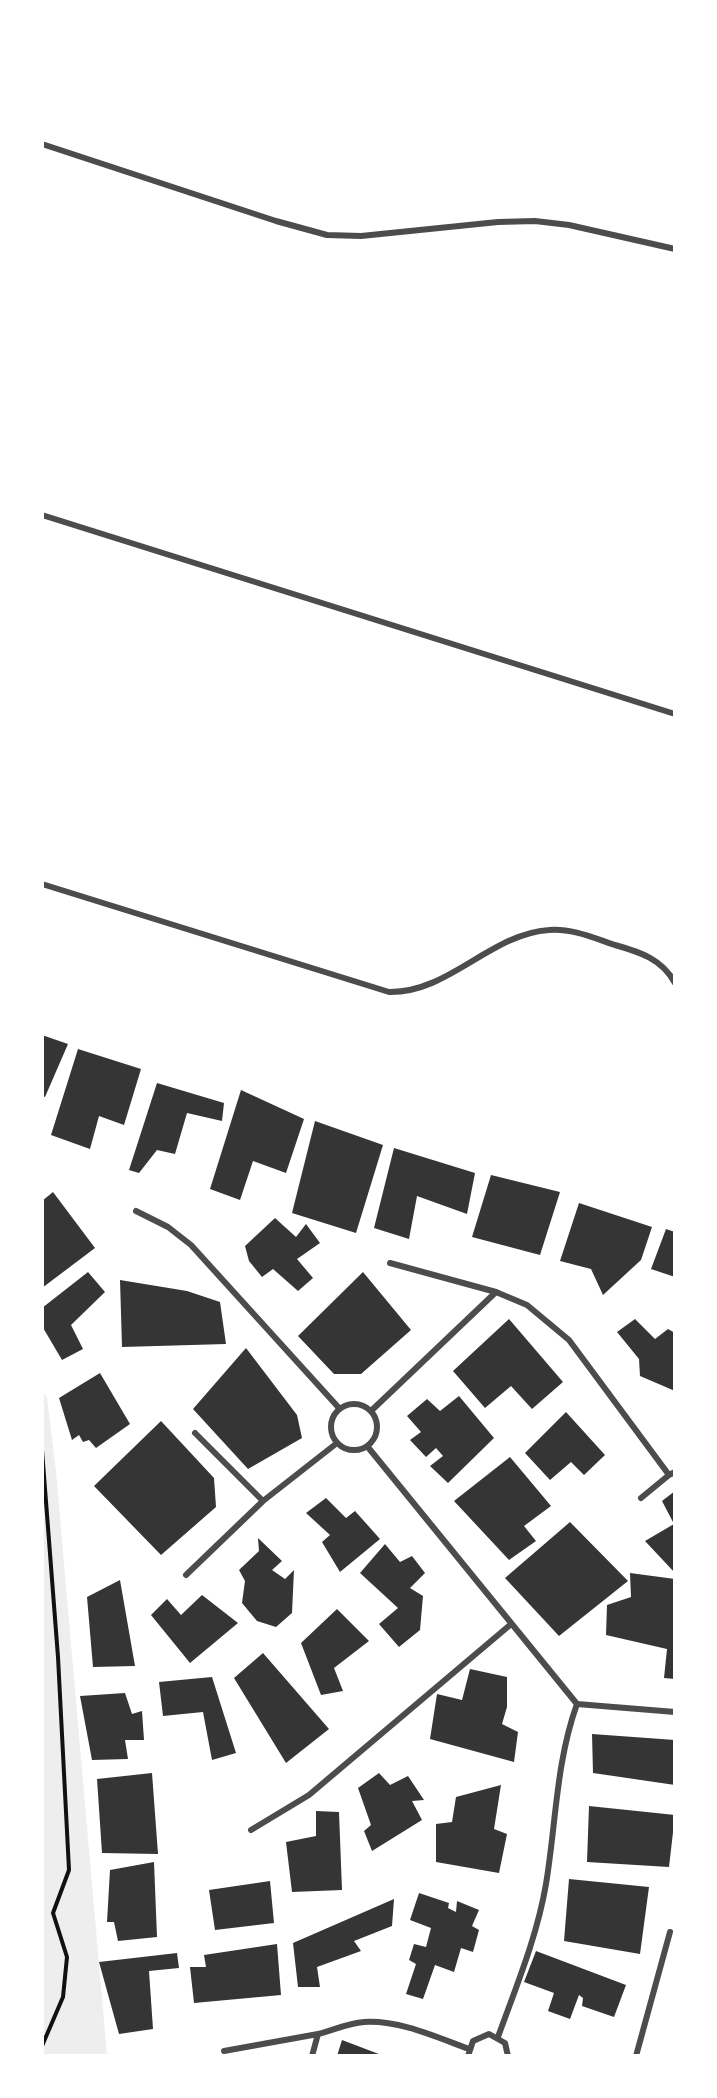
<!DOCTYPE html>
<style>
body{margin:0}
#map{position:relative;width:717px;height:2098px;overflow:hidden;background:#fff;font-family:"Noto Serif",serif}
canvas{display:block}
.frame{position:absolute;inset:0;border:44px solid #fff;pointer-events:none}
</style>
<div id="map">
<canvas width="717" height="2098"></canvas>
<div class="frame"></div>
</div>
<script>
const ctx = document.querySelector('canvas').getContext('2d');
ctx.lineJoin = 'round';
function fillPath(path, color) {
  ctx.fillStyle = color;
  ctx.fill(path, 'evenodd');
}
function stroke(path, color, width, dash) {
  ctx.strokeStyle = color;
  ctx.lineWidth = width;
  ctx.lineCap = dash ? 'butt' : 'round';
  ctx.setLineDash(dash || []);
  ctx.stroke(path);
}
fillPath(new Path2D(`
 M 42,1389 L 47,1398 L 56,1472 L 107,2056 L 42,2056 Z`), '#eee');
fillPath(new Path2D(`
 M 42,1035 L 68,1044 L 45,1097 L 42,1096 Z
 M 78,1049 L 141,1069 L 124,1125 L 99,1116 L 90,1149 L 51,1135 Z
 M 157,1083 L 224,1103 L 222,1121 L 187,1113 L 175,1154 L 157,1150 L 139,1173 L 129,1170 Z
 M 241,1090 L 304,1119 L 286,1173 L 253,1161 L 240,1200 L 210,1189 Z
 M 315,1121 L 383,1145 L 356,1233 L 292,1213 Z
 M 394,1148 L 475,1173 L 467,1214 L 417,1196 L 409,1239 L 374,1228 Z
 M 491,1175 L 560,1192 L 540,1255 L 472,1237 Z
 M 53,1192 L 95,1248 L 42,1288 L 42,1201 Z
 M 579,1203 L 652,1227 L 641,1260 L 603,1295 L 591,1269 L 560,1261 Z
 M 275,1218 L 296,1237 L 306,1224 L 320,1243 L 297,1259 L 313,1278 L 298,1291 L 273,1269 L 262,1277 L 249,1261 L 245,1246 Z
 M 666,1229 L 675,1232 L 675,1277 L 651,1269 Z
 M 88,1272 L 105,1292 L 71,1325 L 83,1349 L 62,1360 L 42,1326 L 42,1308 Z
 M 363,1272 L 411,1330 L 361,1374 L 334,1374 L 298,1336 Z
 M 120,1280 L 187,1291 L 220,1302 L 226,1344 L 122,1347 Z
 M 509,1319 L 563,1382 L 532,1409 L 511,1386 L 485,1408 L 453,1371 Z
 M 635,1319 L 655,1339 L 668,1329 L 675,1333 L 675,1391 L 640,1376 L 639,1359 L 617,1332 Z
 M 246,1348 L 297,1415 L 302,1438 L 248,1469 L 193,1409 Z
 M 100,1373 L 130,1424 L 96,1448 L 89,1440 L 83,1442 L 79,1435 L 72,1440 L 59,1398 Z
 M 459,1396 L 494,1438 L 448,1483 L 430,1466 L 443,1456 L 436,1448 L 426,1457 L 410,1440 L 421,1432 L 407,1416 L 427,1399 L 440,1411 Z
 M 566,1412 L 605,1455 L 584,1475 L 571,1462 L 550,1480 L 525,1453 Z
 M 161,1421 L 214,1478 L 216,1507 L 161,1555 L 94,1486 Z
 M 510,1457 L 551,1506 L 524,1526 L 536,1541 L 509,1560 L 454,1501 Z
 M 675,1491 L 675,1573 L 645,1541 L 674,1524 L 662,1501 Z
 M 326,1498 L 346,1518 L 355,1511 L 380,1539 L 340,1572 L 322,1542 L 330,1535 L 306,1513 Z
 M 570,1522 L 628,1581 L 559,1636 L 505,1578 Z
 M 258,1538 L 282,1561 L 272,1570 L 285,1579 L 294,1570 L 292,1613 L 276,1627 L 257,1621 L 242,1603 L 245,1581 L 239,1570 L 259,1551 Z
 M 385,1544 L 400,1562 L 412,1556 L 425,1573 L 410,1588 L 423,1596 L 420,1630 L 399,1647 L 379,1624 L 398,1608 L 360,1573 Z
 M 630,1573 L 675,1579 L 675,1679 L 664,1678 L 667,1649 L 606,1635 L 607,1605 L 631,1597 Z
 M 120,1580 L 135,1666 L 93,1667 L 87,1597 Z
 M 202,1595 L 238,1623 L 190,1663 L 151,1615 L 167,1599 L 181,1615 Z
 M 337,1609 L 369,1641 L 334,1668 L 343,1691 L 321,1695 L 301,1643 Z
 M 263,1653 L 329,1729 L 286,1763 L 234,1678 Z
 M 470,1669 L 507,1677 L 507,1707 L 502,1724 L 518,1732 L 514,1762 L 430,1739 L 437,1694 L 462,1700 Z
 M 212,1677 L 236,1753 L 212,1760 L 203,1712 L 163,1716 L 159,1682 Z
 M 125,1693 L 132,1714 L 142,1711 L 144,1740 L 125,1740 L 128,1759 L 92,1760 L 80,1696 Z
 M 592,1734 L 675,1740 L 675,1785 L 593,1773 Z
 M 152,1773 L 158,1854 L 102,1853 L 97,1779 Z
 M 379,1773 L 390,1785 L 408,1776 L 424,1800 L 412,1801 L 422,1820 L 372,1851 L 364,1831 L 371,1825 L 358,1788 Z
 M 501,1785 L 494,1829 L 507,1834 L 499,1873 L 436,1862 L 436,1824 L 452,1822 L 456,1797 Z
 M 589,1806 L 675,1815 L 669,1867 L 587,1862 Z
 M 316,1811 L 339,1812 L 342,1890 L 292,1892 L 286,1842 L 316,1836 Z
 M 154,1862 L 157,1937 L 118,1941 L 114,1922 L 107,1922 L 110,1870 Z
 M 569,1879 L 649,1887 L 640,1954 L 564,1941 Z
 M 270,1881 L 274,1923 L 215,1930 L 209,1890 Z
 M 419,1893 L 449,1903 L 448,1908 L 456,1912 L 457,1901 L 479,1910 L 472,1926 L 479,1930 L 473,1952 L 461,1948 L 454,1972 L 435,1965 L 423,1999 L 406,1994 L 416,1964 L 409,1960 L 414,1944 L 426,1947 L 431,1928 L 410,1920 Z
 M 394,1899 L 392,1926 L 354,1941 L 361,1951 L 317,1967 L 320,1987 L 298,1987 L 293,1943 Z
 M 277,1944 L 281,1995 L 194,2003 L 190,1967 L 206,1967 L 204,1955 Z
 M 536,1951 L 626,1985 L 614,2017 L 582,2006 L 583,1998 L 579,1995 L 570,2019 L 548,2011 L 554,1993 L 524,1982 Z
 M 177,1953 L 179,1968 L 149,1971 L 153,2029 L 119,2034 L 99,1962 Z
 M 342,2040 L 384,2056 L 337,2056 Z`), '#353535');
stroke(new Path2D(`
 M 42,1450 L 58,1657 L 69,1870 L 53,1913 L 67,1957 L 63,1997 L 42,2046`), '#111', 4);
stroke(new Path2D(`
 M 42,144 L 276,221 L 327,235 L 361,236 L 498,222 L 535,221 L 569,225 L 675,249
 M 42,515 L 675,714
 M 42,884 L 389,992 C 449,993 490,934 549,930 C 571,928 594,938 615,945 C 640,952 662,959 675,983
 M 136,1211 L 168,1227 L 191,1245 L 339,1408
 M 390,1263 L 496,1292
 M331 1427a23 23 0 1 1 46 0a23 23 0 1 1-46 0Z
 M 371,1411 L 496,1292 L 527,1305 L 569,1340 L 669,1475 L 675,1472
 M 195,1433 L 263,1501
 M 367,1446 L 577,1704 C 556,1762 556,1824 546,1884 C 537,1937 516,1987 498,2037
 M 641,1498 L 669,1475
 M 186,1575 L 263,1501 L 337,1443
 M 577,1704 L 675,1712
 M 251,1830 L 309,1795 L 510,1625
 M 318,2034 C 333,2030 349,2023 364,2022 C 400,2020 436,2037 469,2049
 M 224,2051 L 318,2034 L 312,2056
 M 468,2056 L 473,2041 L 489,2034 L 505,2043 L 508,2056
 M 636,2056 L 670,1932`), '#4c4c4c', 6);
</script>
